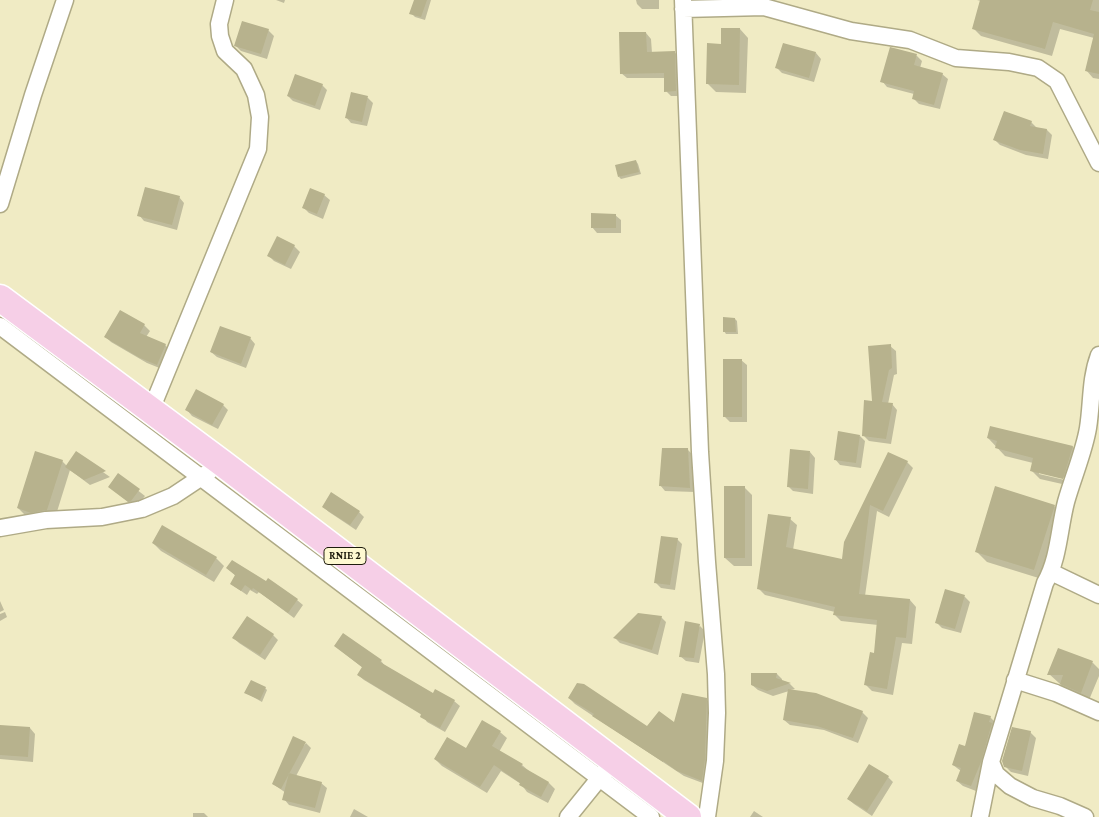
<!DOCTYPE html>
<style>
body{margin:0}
canvas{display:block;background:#f0ebc4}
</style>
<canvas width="1099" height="817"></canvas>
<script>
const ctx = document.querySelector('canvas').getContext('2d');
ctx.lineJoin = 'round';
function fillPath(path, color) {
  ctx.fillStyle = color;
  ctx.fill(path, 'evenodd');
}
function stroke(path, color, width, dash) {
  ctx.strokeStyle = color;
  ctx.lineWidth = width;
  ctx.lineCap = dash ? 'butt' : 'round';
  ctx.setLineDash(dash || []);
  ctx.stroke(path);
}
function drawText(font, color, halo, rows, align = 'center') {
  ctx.font = font + ' "Crimson Pro",serif';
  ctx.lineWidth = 5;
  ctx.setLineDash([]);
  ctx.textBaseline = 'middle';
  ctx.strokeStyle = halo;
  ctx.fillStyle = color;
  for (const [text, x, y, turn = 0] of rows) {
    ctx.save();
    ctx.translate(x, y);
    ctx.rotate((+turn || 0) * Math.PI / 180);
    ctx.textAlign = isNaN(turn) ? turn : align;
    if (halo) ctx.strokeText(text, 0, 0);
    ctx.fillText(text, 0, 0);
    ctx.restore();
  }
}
fillPath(new Path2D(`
 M 276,0 L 285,0 L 284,3 Z
 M 415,0 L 431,0 L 425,20 L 415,17 L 411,13 Z
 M 636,0 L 659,0 L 659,9 L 642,9 L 637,4 Z
 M 977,0 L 1099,0 L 1099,79 L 1093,78 L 1086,70 L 1094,38 L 1060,29 L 1052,56 L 981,36 L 973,28 L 981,1 Z
 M 740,29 L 748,38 L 746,93 L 716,92 L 708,84 Z
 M 268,30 L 274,36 L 267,59 L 241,51 L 235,45 Z
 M 646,33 L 651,39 L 652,53 L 674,52 L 680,57 L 681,96 L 671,96 L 666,91 L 665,78 L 627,78 L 621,73 Z
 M 891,49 L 917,56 L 922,61 L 920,68 L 942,74 L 948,79 L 940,109 L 919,104 L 913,98 L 914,94 L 887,87 L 882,81 Z
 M 816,53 L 821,59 L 814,82 L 782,73 L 777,68 Z
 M 322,85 L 327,90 L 320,110 L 293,101 L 288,96 Z
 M 352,94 L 368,98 L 373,103 L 367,126 L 351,123 L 346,117 Z
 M 1031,122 L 1037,128 L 1047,130 L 1052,135 L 1048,159 L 1026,155 L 1000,145 L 995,140 Z
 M 636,161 L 638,164 L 641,174 L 621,179 L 619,177 Z
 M 324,195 L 330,200 L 323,219 L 309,213 L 304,208 Z
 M 179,197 L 184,203 L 177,230 L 144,221 L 139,215 Z
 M 615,215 L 621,220 L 621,233 L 597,233 L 592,227 Z
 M 277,238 L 294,246 L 300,252 L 291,269 L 274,261 L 268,255 Z
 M 735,319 L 737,321 L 738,334 L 726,334 L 724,331 Z
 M 144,325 L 150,331 L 146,337 L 165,345 L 170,350 L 162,369 L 147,363 L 111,342 L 106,337 Z
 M 250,338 L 255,344 L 246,368 L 217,357 L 211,352 Z
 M 890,346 L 896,351 L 897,374 L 894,375 L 888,404 L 892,404 L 897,410 L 891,444 L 869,441 L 864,436 Z
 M 741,360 L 747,365 L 747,422 L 730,422 L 725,417 Z
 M 223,405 L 228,410 L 218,429 L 192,416 L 187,410 Z
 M 991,428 L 1073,447 L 1081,456 L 1071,486 L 1040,479 L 1031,470 L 1033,463 L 1005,456 L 988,438 ZM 1039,472 L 1069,479 L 1069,481 L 1039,474 Z
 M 860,436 L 865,441 L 861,468 L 840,465 L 835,459 Z
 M 688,450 L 693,455 L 695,492 L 665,491 L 660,485 Z
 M 810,452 L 815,458 L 813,494 L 793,491 L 788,486 Z
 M 76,453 L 110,477 L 90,485 L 70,470 L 55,518 L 26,516 L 18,508 L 62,461 L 67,466 Z
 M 889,453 L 907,462 L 913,468 L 889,517 L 877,511 L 865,596 L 910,600 L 916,607 L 912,644 L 902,643 L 893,695 L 872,691 L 866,685 L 875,655 L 878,625 L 841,621 L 835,615 L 835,612 L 765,595 L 759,589 L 790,519 L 797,525 L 793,550 L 843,561 Z
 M 118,475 L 145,496 L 137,506 L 134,506 L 109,487 Z
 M 744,487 L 752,495 L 752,566 L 734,566 L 725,558 Z
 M 1054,506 L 1065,517 L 1045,580 L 987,562 L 976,551 Z
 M 323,507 L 359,512 L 364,517 L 356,530 L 329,512 Z
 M 677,539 L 682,544 L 675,590 L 661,588 L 655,582 Z
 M 153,543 L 216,558 L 224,566 L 214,582 L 161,551 Z
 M 227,568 L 297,600 L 303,605 L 294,618 L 259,592 L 257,594 L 250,590 L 247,595 L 231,584 L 236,576 Z
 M 946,591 L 965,597 L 970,602 L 961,633 L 942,628 L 936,622 Z
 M 0,601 L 4,610 L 0,612 Z
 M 5,612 L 7,617 L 0,621 L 0,614 Z
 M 661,617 L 666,622 L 658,655 L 620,643 L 615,638 Z
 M 700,626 L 705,631 L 699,663 L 686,661 L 680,656 Z
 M 273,635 L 278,640 L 265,660 L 239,643 L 234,638 Z
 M 335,646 L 381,661 L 386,667 L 433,695 L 454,701 L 460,706 L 445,732 L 427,722 L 422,715 L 364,680 L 358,675 L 363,668 Z
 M 1059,649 L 1093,663 L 1099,669 L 1099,676 L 1089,700 L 1069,692 L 1049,674 Z
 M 752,674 L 777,674 L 782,679 L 782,681 L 790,684 L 795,689 L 790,690 L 862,712 L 868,718 L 858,743 L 824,730 L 790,725 L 784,720 L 789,691 L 773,696 L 758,690 L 752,685 Z
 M 265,688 L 267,690 L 262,702 L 246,693 Z
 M 569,698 L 648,727 L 675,724 L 706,699 L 712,705 L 708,785 L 684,776 L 575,704 Z
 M 990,717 L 995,722 L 986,768 L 976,791 L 963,786 L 957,781 L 961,771 L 953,765 Z
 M 0,726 L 30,728 L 35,734 L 33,762 L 0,759 Z
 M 500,732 L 507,738 L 499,752 L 522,765 L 529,771 L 549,783 L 555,789 L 548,803 L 527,792 L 521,784 L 501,771 L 487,793 L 442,766 L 435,759 L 466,750 Z
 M 1030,732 L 1036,738 L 1028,776 L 1011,772 L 1005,766 Z
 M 306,743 L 311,748 L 296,776 L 321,783 L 327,788 L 320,813 L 289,805 L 284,799 L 286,793 L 273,784 Z
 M 888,777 L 893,782 L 872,816 L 854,804 L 848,799 Z
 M 354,809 L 368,817 L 350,817 Z
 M 754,811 L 763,817 L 750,817 Z
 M 193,813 L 204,813 L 208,817 L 193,817 Z`), '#0003');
fillPath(new Path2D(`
 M 414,0 L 427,0 L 421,17 L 409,14 Z
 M 980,0 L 1093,0 L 1090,10 L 1099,12 L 1099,74 L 1085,71 L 1094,34 L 1053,22 L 1045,49 L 972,29 Z
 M 242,21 L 269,29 L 261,54 L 234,46 Z
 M 721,28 L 740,28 L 739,85 L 706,84 L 707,43 L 721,44 Z
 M 619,32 L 646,32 L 647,52 L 675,51 L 676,91 L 664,92 L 664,73 L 620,74 Z
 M 783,43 L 816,52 L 809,78 L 775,68 Z
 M 890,47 L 917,54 L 914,65 L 943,73 L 934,105 L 912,99 L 914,91 L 880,82 Z
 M 295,74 L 323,84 L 315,106 L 287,96 Z
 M 351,92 L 368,96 L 362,122 L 345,118 Z
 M 1004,111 L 1032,121 L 1030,126 L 1047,129 L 1043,154 L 1020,150 L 993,140 Z
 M 636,160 L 639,172 L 618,177 L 615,165 Z
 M 145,187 L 180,196 L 172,225 L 137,216 Z
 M 310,188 L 325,194 L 317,214 L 302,208 Z
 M 591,213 L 616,214 L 616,228 L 591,228 Z
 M 277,236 L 295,245 L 285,265 L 267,256 Z
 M 120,310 L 145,324 L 140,333 L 166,344 L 157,365 L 140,358 L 104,337 Z
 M 723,317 L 735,318 L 736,332 L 723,332 Z
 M 220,326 L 251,337 L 241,364 L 210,352 Z
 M 891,344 L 892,368 L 889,370 L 882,402 L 893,403 L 886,439 L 862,436 L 864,400 L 872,401 L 868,346 Z
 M 723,359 L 742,359 L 742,417 L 723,417 Z
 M 196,389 L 224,404 L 212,425 L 185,410 Z
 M 990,426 L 1073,446 L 1063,479 L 1030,471 L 1033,458 L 995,448 L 997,441 L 987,438 Z
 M 838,431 L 860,435 L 856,463 L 834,460 Z
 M 662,448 L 688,448 L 690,488 L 659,486 Z
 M 790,449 L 810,451 L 808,489 L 787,487 Z
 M 35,451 L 63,460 L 47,510 L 31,513 L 17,508 Z
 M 76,451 L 106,471 L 84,480 L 65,467 Z
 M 888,452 L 908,461 L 883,511 L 870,505 L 859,594 L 910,599 L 906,638 L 896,637 L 887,689 L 864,685 L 870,652 L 874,653 L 877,620 L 833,615 L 835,607 L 757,589 L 768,514 L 791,517 L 786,547 L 842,559 L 844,542 Z
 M 118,473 L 140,489 L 131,501 L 128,502 L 108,487 Z
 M 724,486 L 745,486 L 745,558 L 724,558 Z
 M 995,486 L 1055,505 L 1034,570 L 975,552 Z
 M 331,492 L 360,511 L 350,525 L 322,507 Z
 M 162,525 L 217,557 L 206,575 L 152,543 Z
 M 661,536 L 678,538 L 670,585 L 654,583 Z
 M 232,560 L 266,581 L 268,578 L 298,599 L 288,613 L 253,588 L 252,590 L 245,585 L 241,591 L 230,584 L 235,575 L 226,568 Z
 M 945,589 L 965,595 L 955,629 L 935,623 Z
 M 638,613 L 662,616 L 652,650 L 613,638 Z
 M 247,616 L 274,634 L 260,655 L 232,638 Z
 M 685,621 L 700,624 L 694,658 L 679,657 Z
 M 343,633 L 382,660 L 380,662 L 433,693 L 435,689 L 455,700 L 440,728 L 420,717 L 421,714 L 357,675 L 362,667 L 334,646 Z
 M 1058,648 L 1093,661 L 1081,693 L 1060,684 L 1063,675 L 1047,675 Z
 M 751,673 L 777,673 L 776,678 L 791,683 L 767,691 L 751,685 Z
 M 251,680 L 266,687 L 260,700 L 244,693 Z
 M 577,683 L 584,684 L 647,726 L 659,711 L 674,722 L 682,693 L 707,698 L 705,760 L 702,781 L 677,771 L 663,761 L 663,762 L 592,716 L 594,714 L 568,698 Z
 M 788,689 L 816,693 L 863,711 L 853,738 L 817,726 L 783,720 Z
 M 974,712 L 991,716 L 989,722 L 992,723 L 981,762 L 971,786 L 956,781 L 961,768 L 952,765 L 959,744 L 965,746 Z
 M 482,720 L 501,731 L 492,746 L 523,764 L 521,766 L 549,782 L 541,797 L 519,785 L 520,783 L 494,765 L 480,787 L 434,759 L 447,737 L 466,748 Z
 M 0,725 L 30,727 L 28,757 L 0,755 Z
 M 1012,727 L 1031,731 L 1022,771 L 1004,767 L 1002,761 Z
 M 293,736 L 306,742 L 281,789 L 272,784 Z
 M 869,764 L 889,776 L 867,811 L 847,799 Z
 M 289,773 L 322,782 L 315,808 L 282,800 Z`), '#b7b28d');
const minor = new Path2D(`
 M 683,0 L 700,452 L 707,562 L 716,674 L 717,713 L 715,761 L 707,817
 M 683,9 L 764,7 L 851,31 L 910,40 L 956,58 L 1009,62 L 1038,68 L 1057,81 L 1099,163
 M 0,204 L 33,95 L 65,0
 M 0,326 L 651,817
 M 151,410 L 258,149 L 260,117 L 256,95 L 244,69 L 225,51 L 220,36 L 219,24 L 225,0
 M 0,528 L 46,520 L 102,517 L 142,509 L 173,496 L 209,472
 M 1051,572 L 1099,595
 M 1015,680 L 1056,693 L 1099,712
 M 991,762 L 996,774 L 1010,786 L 1033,798 L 1060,806 L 1085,817
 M 568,817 L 606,770
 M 980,817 L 991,762 L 1045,583 C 1059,558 1059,529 1066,502 C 1073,477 1084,452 1088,428 C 1092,403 1090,379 1099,355`);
const trunk = new Path2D(`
 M 0,298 L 222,463 L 688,817`);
stroke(minor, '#afaa86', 19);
stroke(trunk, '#fff', 29);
stroke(minor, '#fff', 16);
stroke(trunk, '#f6cfe7', 26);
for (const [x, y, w] of [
 [345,556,42]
]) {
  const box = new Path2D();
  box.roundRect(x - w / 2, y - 8.5, w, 17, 4);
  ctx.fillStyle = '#fef9d1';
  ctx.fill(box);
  stroke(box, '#1e1c0e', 1);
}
drawText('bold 11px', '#1e1c0e', null, [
 ["RNIE 2",345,556]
]);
</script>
